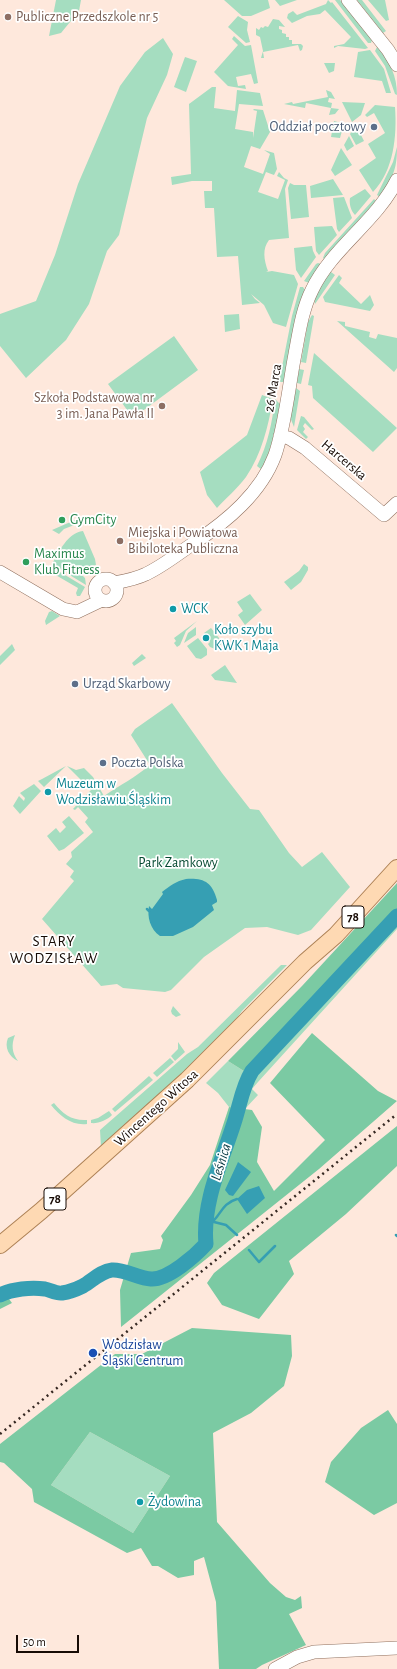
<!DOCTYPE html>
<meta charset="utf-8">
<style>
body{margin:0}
#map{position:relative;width:397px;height:1669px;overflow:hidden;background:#fee8dc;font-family:"Alegreya Sans",sans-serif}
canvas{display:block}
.scale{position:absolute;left:16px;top:1635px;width:63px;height:18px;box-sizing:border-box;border:2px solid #170b05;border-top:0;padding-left:5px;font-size:12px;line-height:14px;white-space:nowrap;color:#170b05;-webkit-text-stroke:3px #fff;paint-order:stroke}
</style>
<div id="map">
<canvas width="397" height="1669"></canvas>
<div class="scale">50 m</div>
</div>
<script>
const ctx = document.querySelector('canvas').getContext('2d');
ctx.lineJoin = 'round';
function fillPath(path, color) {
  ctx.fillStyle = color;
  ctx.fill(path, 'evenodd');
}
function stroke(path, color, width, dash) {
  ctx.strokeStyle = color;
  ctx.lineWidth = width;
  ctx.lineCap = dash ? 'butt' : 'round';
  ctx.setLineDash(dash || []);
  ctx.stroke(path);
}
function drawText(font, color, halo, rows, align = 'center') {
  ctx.font = font + ' "Alegreya Sans",sans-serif';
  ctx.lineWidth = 3.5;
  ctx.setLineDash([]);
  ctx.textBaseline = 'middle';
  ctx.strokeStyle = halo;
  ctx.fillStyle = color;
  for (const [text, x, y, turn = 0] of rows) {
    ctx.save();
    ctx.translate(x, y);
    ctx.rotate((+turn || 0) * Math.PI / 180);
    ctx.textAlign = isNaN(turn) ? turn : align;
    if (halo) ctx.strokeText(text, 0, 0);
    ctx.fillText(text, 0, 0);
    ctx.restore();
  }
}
fillPath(new Path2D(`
 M 56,0 L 81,0 L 79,11 L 61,33 L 49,36 Z
 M 224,0 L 268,0 L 270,8 L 251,16 L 242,16 Z
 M 275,0 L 297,0 L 280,6 Z
 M 328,0 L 331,3 L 332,2 L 368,48 L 365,49 L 338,46 L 334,48 L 334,46 L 344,44 L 351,37 L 325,10 L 320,14 L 307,16 L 292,23 L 287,18 L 288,14 L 293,11 L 297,15 L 326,4 Z
 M 335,0 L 340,0 L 344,3 L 372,40 L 371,43 L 368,43 Z
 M 357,0 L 362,0 L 386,31 L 383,33 Z
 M 368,0 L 385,0 L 389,20 L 386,21 Z
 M 238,16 L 248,22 L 247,30 L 250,42 L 246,43 L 228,27 Z
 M 273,19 L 279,20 L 285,27 L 279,26 L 279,29 L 282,30 L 282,33 L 286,34 L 286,37 L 289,37 L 289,40 L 292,40 L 292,44 L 301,44 L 303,46 L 302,50 L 300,51 L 298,45 L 263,52 L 264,58 L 261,58 L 263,51 L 260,37 L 256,35 L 256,28 L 259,30 L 261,27 L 263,28 L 265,26 L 268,27 Z
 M 234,36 L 245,46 L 251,45 L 258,83 L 254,84 L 251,74 L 236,77 L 238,86 L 245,85 L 246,89 L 228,86 L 214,72 L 238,45 L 232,39 Z
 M 163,38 L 173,54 L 167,75 L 147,118 L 119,235 L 107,251 L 89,304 L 66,340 L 26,378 L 0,346 L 0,314 L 36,301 L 55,255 L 78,184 L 120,86 L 145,52 Z
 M 377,47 C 390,61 397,76 397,95 L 395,94 L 385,66 L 375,51 Z
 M 370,50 L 384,69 L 391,93 L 386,93 L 382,81 L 354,77 L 358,52 Z
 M 185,57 L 197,61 L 186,92 L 174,87 Z
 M 324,63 L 335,63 L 334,71 L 329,73 Z
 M 212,87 L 216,87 L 214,108 L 235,111 L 237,90 L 260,93 L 263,106 L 239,104 L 235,129 L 253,132 L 253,138 L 257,111 L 253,110 L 254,109 L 263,110 L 270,132 L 260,149 L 251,146 L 244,167 L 263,174 L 270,154 L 264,150 L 274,153 L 277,169 L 274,175 L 266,172 L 258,192 L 278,199 L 285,180 L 277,176 L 279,172 L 284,178 L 288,180 L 285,189 L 289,238 L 269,240 C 262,249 264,260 268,271 L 266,272 L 272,271 L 294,275 L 298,284 L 286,327 L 273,323 L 264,305 L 251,294 L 255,299 L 260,303 L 242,305 L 238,256 L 217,257 L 214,208 L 205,208 L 204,191 L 212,191 L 212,181 L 192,181 L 172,185 L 171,177 L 191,174 L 189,104 Z
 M 326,90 L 331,92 L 335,99 L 329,98 L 328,102 L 332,103 L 331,108 L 339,109 L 335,114 L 329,115 L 331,108 L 306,103 L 305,108 L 284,104 L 292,102 L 293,104 L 328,97 Z
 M 342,102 L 365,103 L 361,115 L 352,122 Z
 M 375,105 L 395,107 C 397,136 394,170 373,192 L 359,170 L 376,158 L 368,144 L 385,133 L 374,113 L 367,117 L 365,115 Z
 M 334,121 L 341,123 L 343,127 L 340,138 L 331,137 Z
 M 356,125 L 364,141 L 356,145 L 350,134 Z
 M 349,136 L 354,146 L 347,151 L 344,145 Z
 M 397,147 C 397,172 392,177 380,197 L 377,195 L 393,162 Z
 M 341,148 L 352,165 L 335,176 L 331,170 Z
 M 333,179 L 343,195 L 311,198 L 310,186 Z
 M 290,183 L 294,185 L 306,185 L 309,217 L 291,219 L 288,188 Z
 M 365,189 L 371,196 L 355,215 C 351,211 349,204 350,198 Z
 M 344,197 L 352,218 L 339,232 L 337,229 L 333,198 Z
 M 374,199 L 376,201 L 324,259 L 323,258 L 325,253 Z
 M 332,226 L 337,235 L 319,255 L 316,251 L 314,227 Z
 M 312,246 L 313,251 L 316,257 L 301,278 L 296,270 L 294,248 Z
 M 318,263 L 321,264 L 309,283 L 304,281 L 316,264 Z
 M 331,272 L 335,275 L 315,304 C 313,294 325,280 331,272 Z
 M 339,275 L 342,278 L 339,283 L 361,304 L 370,295 L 374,305 L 370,311 L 325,302 L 323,297 Z
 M 300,287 L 303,287 L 305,290 L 284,382 L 279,382 L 292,316 Z
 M 239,314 L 240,329 L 225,332 L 224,315 Z
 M 312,315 L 314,316 L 306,363 L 301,362 L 308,322 Z
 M 337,321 L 345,322 L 345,326 L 370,332 L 369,337 L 376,339 L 378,334 L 397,338 L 397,368 L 394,372 Z
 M 174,336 L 198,370 L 133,418 L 108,384 Z
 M 314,353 L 397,428 L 373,452 L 313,398 L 312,386 L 308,385 Z
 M 299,369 L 304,370 L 301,384 L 297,383 Z
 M 296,388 L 300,391 L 294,427 L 290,417 Z
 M 262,395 L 273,399 C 268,427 262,453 246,477 C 238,488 226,498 217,508 L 207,495 L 200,472 L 247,435 Z
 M 275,399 L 280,404 C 276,429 272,447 262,470 L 257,466 C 268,444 272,423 275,399 Z
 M 301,416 L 304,417 L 314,429 L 312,430 L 305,423 L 303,426 L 305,429 L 303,432 L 308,437 L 306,439 L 297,430 Z
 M 75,520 L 77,524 L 64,529 L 59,534 L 52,530 Z
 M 83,531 L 95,559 L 96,565 L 65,572 L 52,564 C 60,551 67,533 83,531 Z
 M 304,564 L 308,567 L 308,570 L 301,582 L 291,590 L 284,582 L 299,571 Z
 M 50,566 L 85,587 L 80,596 L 77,596 L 76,593 L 78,588 L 47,570 Z
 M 96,569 L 94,575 L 86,575 L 84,573 L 82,575 L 85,578 L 86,585 L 68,574 Z
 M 250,594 L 262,610 L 245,625 L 238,615 L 243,611 L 237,602 Z
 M 52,611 L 60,616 L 46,625 L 45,621 L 49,612 Z
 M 197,621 L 186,631 L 180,645 L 177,647 L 174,643 L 176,641 L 174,638 Z
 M 196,627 L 196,635 L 184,643 L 188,633 Z
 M 211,628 L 223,643 L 215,649 L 210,647 L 208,644 L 210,642 L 204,633 Z
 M 198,638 L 207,649 L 207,655 L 201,659 L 196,658 L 187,646 Z
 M 12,644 L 15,650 L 0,665 L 0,656 Z
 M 142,654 L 146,658 L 134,666 L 132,663 Z
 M 225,665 L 237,683 L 215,680 L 211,675 Z
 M 172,703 L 222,773 L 250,809 L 259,810 L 289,853 L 302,867 L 322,852 L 350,887 L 311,930 L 298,935 L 267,927 L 245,928 L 204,957 L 171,990 L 165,992 L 123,988 L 117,984 L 101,986 L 42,919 L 74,881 L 70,877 L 74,871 L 66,864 L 72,857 L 71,852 L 93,832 L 85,822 L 88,818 L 78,807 L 75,810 L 73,809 L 91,790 L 67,766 L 76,770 L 84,768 L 93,777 L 104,796 C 120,785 136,777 150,765 L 131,735 L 135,729 Z
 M 66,766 L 44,787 L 38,781 L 42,779 Z
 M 34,784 L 41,791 L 20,814 L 13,806 L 19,796 L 24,801 L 25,798 L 20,793 Z
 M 69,816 L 84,833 L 64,849 L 59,851 L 47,836 L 56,828 L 60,833 L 66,827 L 62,822 Z
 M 397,921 L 397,929 L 258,1082 L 252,1089 L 258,1095 L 244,1110 L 241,1109 L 246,1085 L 254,1074 Z
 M 281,965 L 287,965 L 242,1011 L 231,1026 L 198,1059 L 101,1147 L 100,1130 L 187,1054 L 198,1047 Z
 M 173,1006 L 181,1015 L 176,1017 L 172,1014 L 171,1011 Z
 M 15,1035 C 11,1045 12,1053 18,1061 C 9,1057 4,1047 8,1038 Z
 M 178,1042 L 185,1052 L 175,1061 L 171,1056 L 178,1049 Z
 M 170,1058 L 174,1062 L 157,1077 L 153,1073 Z
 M 228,1061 L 247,1073 L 241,1083 L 236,1108 L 229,1107 L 218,1093 L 206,1083 Z
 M 149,1076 L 153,1080 L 115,1112 L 112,1109 Z
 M 54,1103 C 63,1114 72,1121 87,1120 L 87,1124 C 72,1126 60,1116 51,1105 Z
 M 109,1111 L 112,1115 C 107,1120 98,1124 91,1123 L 91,1120 L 98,1118 Z
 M 90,1432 L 170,1476 L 133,1533 L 51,1485 Z`), '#a5ddc0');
fillPath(new Path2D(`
 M 397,883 L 397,911 L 329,982 L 247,1073 L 228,1061 L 302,986 Z
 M 312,1033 L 378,1091 L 397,1101 L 319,1169 L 121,1327 L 120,1290 L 131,1253 L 160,1249 L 163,1240 L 161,1236 L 191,1195 L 210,1165 L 229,1107 L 252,1110 L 262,1127 L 257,1162 L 274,1191 L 325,1140 L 270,1083 Z
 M 397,1126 L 397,1166 L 346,1214 L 289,1261 L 294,1274 L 259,1319 L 222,1305 L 207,1283 L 214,1273 Z
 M 0,1287 L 12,1303 L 0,1309 Z
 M 192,1328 L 291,1335 L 292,1356 L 284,1386 L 251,1413 L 213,1433 L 217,1522 L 270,1583 L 286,1597 L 295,1600 L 301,1596 L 302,1608 L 289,1614 L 306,1645 L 262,1665 L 256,1669 L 219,1669 L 216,1602 L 204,1557 L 194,1561 L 194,1575 L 178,1578 L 158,1566 L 152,1566 L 141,1548 L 127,1553 L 34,1502 L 32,1489 L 4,1463 L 0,1462 L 0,1444 L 115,1354 L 142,1354 ZM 90,1432 L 170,1476 L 133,1533 L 51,1485 Z
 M 388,1410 L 397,1424 L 397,1503 L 374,1515 L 325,1482 L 331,1462 L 361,1428 Z`), '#7bcaa3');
fillPath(new Path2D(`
 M 186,879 C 204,878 212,882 217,900 L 217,902 L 212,905 L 214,910 L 193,927 L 173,936 L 160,936 C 150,929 147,917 149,906 L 152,909 L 163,894 L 162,892 C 170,886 176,881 186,879 Z
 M 238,1162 L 251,1172 L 233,1196 L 229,1195 L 225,1190 Z
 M 259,1186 L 265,1198 L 247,1214 L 237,1199 L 247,1190 Z`), '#369fb3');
stroke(new Path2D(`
 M 147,909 L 149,911
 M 214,1222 L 226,1225 L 237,1235
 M 206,1225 C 221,1220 219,1204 237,1199
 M 396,1235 L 397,1236
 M 249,1250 L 259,1262 L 275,1246`), '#369fb3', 2.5);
stroke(new Path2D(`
 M 0,1295 C 12,1289 31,1287 45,1289 C 50,1290 57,1294 62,1293 C 69,1292 77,1289 83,1286 C 92,1281 101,1271 112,1270 C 123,1269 139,1278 151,1279 C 168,1280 195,1256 206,1244 C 202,1203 222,1161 234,1123 C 240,1105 242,1087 252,1071 L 397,916`), '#369fb3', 15);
const minor = new Path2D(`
 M 348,0 L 388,50 L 397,65
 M 280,436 L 289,438 L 305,448 L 384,515 L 397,503
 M 0,572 L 63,609 L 77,612 L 100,601
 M95 590a11 11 0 1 1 22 0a11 11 0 1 1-22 0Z
 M 114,583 C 125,581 136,579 146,574 C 163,566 179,553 194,543 C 227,521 261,493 275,455 C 285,426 289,385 295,354 C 299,333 302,310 312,290 C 332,248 376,222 397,180
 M 275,1669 L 297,1657 L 314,1652 L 397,1648`);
const major = new Path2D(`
 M 0,1245 L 41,1211 L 187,1080 L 305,962 L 336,935 L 397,868`);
stroke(minor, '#90705e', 14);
stroke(major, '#ad8155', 18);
stroke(minor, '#fff', 13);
stroke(major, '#fed9b3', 16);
stroke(new Path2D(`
 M 0,1434 L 397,1114`), '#362822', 2.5, [2, 4]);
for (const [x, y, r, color] of [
 [8,17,4,"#8d6e63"],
 [374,127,4,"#5c6f8a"],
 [162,406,4,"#8d6e63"],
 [62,520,4,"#2e9e5b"],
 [120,541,4,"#8d6e63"],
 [26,562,4,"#2e9e5b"],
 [173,609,4,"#0f9aa8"],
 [206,638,4,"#0f9aa8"],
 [75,684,4,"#5c6f8a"],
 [103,763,4,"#5c6f8a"],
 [48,792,4,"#0f9aa8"],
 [93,1353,5,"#1a4fb4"],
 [140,1502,4,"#0f9aa8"]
]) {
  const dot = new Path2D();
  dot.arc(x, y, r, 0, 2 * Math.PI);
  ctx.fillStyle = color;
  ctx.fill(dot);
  stroke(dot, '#fff', 1.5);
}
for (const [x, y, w] of [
 [353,917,22],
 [55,1199,22]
]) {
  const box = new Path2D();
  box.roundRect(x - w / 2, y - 11, w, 22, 3);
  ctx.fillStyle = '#fff';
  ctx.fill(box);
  stroke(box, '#170b05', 1);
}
drawText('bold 13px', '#170b05', null, [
 ["78",353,917],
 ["78",55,1199]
]);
drawText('14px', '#785e54', '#fff', [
 ["Publiczne Przedszkole nr 5",16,17],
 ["Szkoła Podstawowa nr",154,398,"right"],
 ["3 im. Jana Pawła II",154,414,"right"],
 ["Miejska i Powiatowa",128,533],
 ["Bibiloteka Publiczna",128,549]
], 'left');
drawText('14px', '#4e5e75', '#fff', [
 ["Oddział pocztowy",366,127,"right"],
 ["Urząd Skarbowy",83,684],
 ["Poczta Polska",111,763]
], 'left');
drawText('14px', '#170b05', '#fff', [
 ["26 Marca",273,388,-80],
 ["Harcerska",344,460,40],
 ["Wincentego Witosa",156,1108,-42]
]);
drawText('14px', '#27864d', '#fff', [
 ["GymCity",70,520],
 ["Maximus",34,554],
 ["Klub Fitness",34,570]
], 'left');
drawText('14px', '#0d838f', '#fff', [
 ["WCK",181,609],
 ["Koło szybu",214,630],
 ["KWK 1 Maja",214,646],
 ["Muzeum w",56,784],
 ["Wodzisławiu Śląskim",56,800],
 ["Żydowina",148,1502]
], 'left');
drawText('14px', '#044930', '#fff', [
 ["Park Zamkowy",178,863]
]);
drawText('14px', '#164399', '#fff', [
 ["Wodzisław",102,1345],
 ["Śląski Centrum",102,1361]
], 'left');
ctx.letterSpacing = '1px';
drawText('15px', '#170b05', '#fff', [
 ["STARY",54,941],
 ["WODZISŁAW",54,958]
]);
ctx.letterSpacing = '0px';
drawText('italic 15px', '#093a43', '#fff', [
 ["Leśnica",221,1162,-73]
]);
</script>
